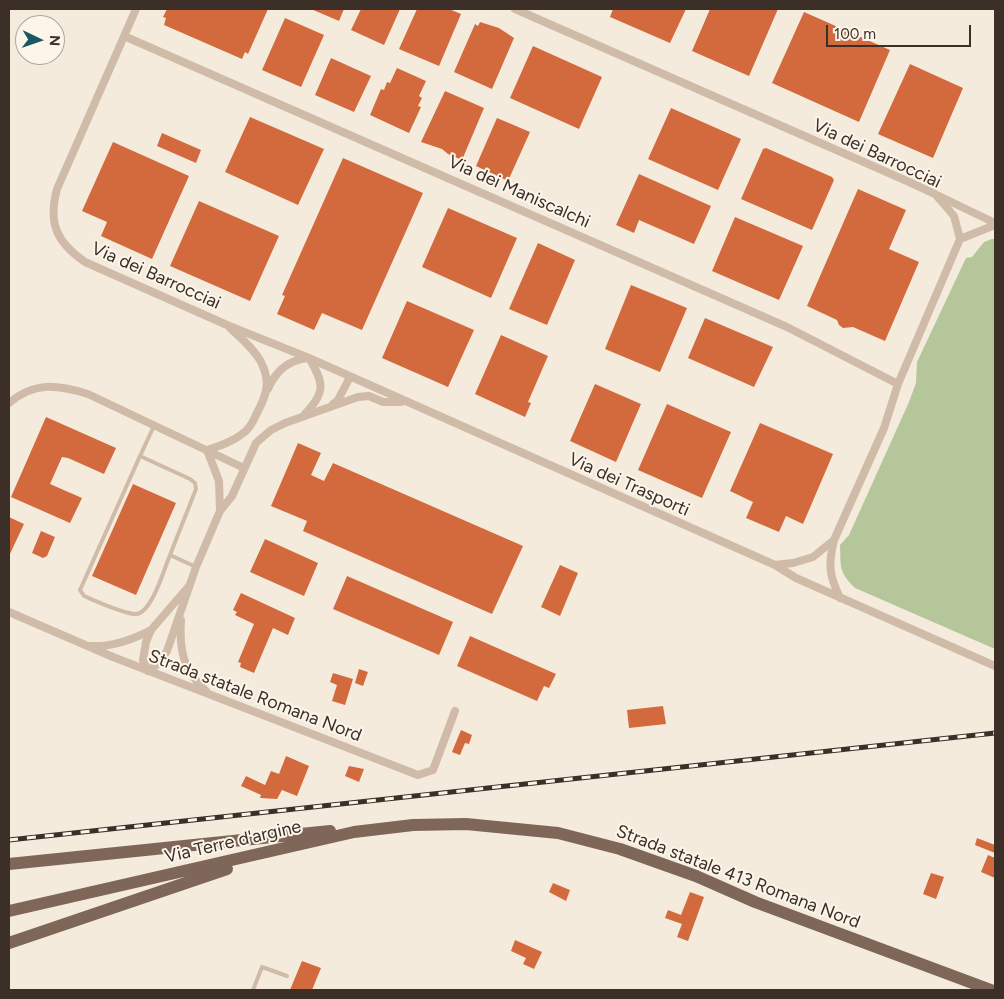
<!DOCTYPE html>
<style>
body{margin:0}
#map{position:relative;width:1004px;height:999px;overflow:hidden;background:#f5ebdd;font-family:Figtree,sans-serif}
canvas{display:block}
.frame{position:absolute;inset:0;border:10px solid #3b2f28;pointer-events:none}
.north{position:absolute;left:15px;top:15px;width:50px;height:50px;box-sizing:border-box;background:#fcf5ea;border:1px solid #afa69c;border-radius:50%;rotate:93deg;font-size:14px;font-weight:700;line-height:20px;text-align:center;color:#3b2f28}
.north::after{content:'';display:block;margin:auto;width:18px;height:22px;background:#185861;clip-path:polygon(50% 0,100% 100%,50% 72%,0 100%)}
.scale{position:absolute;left:826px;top:25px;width:145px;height:22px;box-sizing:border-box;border:2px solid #3b2f28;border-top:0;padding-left:6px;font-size:15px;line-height:18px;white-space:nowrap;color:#3b2f28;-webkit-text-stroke:4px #fcf5ea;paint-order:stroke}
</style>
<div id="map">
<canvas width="1004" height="999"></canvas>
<div class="frame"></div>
<div class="north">N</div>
<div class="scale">100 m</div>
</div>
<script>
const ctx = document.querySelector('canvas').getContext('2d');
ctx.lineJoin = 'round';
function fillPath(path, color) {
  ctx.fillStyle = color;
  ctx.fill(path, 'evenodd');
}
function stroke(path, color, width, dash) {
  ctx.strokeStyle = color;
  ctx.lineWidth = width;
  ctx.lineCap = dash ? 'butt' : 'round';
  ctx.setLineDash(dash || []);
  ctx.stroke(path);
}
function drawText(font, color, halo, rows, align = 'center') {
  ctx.font = font + ' Figtree,sans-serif';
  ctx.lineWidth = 4;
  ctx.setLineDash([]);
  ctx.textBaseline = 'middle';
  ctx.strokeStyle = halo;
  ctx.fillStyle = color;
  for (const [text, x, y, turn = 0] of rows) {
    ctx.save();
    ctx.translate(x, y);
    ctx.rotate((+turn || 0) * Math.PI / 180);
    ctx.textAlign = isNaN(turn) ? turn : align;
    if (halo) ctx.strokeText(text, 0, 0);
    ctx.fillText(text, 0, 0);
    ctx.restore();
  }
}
fillPath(new Path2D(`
 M 992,239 L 995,239 L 995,649 L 855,588 C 838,571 841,567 840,545 L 849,535 L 909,402 L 916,383 L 917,362 L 966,258 L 972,257 L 984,242 Z`), '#b5c69a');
fillPath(new Path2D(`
 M 167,9 L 268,9 L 248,54 L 245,52 L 242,59 L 164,25 L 166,18 L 163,17 Z
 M 311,9 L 344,9 L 339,21 Z
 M 361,9 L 400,9 L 384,45 L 351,30 Z
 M 417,9 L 449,9 L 461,14 L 439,66 L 399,49 Z
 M 613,9 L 686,9 L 670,43 L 610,17 Z
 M 710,9 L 778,9 L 749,76 L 692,51 Z
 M 804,12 L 890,50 L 859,122 L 772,83 Z
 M 285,18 L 324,35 L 301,87 L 262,70 Z
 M 480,22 L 499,28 L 514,38 L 492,89 L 454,72 L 475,24 L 478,26 Z
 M 533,46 L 602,77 L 579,129 L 510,98 Z
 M 331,58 L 371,76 L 354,112 L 315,95 Z
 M 910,64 L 963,88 L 933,158 L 878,134 Z
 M 397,68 L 426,81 L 419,96 L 422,98 L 418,106 L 421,107 L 409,133 L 370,115 L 381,89 L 384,90 L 387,82 L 390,83 Z
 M 445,91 L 484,108 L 462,160 L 448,154 L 442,149 L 421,142 Z
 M 671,108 L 741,139 L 718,190 L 648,159 Z
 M 250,117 L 324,149 L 298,205 L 225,172 Z
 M 497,118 L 530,132 L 508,181 L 476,166 Z
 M 162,133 L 201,150 L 196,163 L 157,146 Z
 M 113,142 L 189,176 L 152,259 L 101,236 L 107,222 L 82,211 Z
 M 766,148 L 832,177 L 834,180 L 812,230 L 741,199 L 763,149 Z
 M 343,158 L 423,193 L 362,330 L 322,313 L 314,330 L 277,314 L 285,296 L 282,295 Z
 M 639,174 L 711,206 L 694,244 L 639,220 L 634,233 L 616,225 Z
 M 858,189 L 906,210 L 889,249 L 919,262 L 885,341 L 853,327 L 843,328 L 839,325 L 837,320 L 807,306 Z
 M 199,201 L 279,236 L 250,301 L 170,266 Z
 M 448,208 L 517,238 L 491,298 L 422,267 Z
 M 735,217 L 803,246 L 779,300 L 712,271 Z
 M 538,243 L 575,260 L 547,325 L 509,309 Z
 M 631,285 L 687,308 L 660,372 L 605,349 Z
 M 407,301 L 474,330 L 448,387 L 382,358 Z
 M 705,318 L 773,347 L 754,387 L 688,358 Z
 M 501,335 L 548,356 L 528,402 L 531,403 L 525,417 L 475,394 Z
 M 595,384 L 641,404 L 616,462 L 570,441 Z
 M 667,404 L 731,432 L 702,498 L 638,470 Z
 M 46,417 L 116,448 L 104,474 L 68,458 L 62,457 L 50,484 L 82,498 L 70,523 L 11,497 Z
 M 760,423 L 833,454 L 803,524 L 786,516 L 779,532 L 746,518 L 753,502 L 730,491 Z
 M 298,443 L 321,453 L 311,475 L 324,481 L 333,463 L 523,546 L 492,614 L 303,531 L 307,521 L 271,506 Z
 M 133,484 L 176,503 L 136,595 L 92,576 Z
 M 9,517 L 24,524 L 9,556 Z
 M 41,531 L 55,537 L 47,556 L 43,558 L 32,553 Z
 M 265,539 L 318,563 L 304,596 L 250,572 Z
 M 560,565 L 578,573 L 560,616 L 541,607 Z
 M 347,576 L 453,622 L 439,655 L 333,609 Z
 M 241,593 L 295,618 L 288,635 L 273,628 L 254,673 L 240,667 L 241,663 L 238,662 L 254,624 L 235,615 L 237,612 L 233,610 Z
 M 470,636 L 556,674 L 549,688 L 544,686 L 537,701 L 457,666 Z
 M 359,669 L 368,672 L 363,686 L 355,683 Z
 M 333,673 L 353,679 L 345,705 L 332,701 L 337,685 L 330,682 Z
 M 663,706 L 666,724 L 629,728 L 627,710 Z
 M 461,730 L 472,735 L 469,744 L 465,743 L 460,755 L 452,752 Z
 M 286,756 L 309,766 L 297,796 L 282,790 L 277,799 L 260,798 L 261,795 L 241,786 L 246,776 L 265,785 L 271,771 L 279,774 Z
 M 349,766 L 364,769 L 359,782 L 345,776 Z
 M 977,838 L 995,845 L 995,853 L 975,845 Z
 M 988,855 L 995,858 L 995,878 L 981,872 Z
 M 931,873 L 944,877 L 936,899 L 923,894 Z
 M 553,883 L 570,890 L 566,901 L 549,892 Z
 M 690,892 L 704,897 L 688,941 L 677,937 L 682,924 L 665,918 L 668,910 L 681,915 Z
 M 515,940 L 542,952 L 534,969 L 523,964 L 526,958 L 511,951 Z
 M 302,961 L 321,968 L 312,990 L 290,990 Z`), '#d36a3d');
stroke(new Path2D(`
 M 154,426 L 140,456 L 190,479 L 195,483 L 196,489 L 170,555 L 196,567
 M 140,456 L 80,590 L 84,596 C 96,601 124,614 136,614 C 152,613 164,569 170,555
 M 253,990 L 262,967 L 287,976`), '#cfbba7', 4);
stroke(new Path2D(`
 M 136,9 L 57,189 C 48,223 56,242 85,262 L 227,325 L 309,358 L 775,565 L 796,578 L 995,666
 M 515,9 L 907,181 L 935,194 L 954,216 L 960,239 L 898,384 L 884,428 L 834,540 C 828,565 829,575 840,598
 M 124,36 L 787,327 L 898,384
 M 939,196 L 995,223
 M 960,239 L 995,225
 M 268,389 C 276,371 287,361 307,358
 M 9,403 C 35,381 58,385 88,394 L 244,468
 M 333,404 L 338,400 L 350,377
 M 305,414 C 326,392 324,383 309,358
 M 207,450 C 219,446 232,442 242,434 C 250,429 253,421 257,413 C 267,394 271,382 261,362 C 254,349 241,338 230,328
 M 207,450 L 219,481 L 220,511
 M 775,565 L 793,563 L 813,557 L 834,540
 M 189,586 L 151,630 L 146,642 L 143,660 L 148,671 L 158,664 L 167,651 L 196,567 L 220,511 L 232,496 L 256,443 L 271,430 L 285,423 L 358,397 L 369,396 L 383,402 L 401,402
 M 9,612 L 113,657 L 418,775 L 433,770 L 455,711
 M 181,620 C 179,649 183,671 206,691
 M 91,646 C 113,647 132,640 151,630`), '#cfbba7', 8);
stroke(new Path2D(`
 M 9,864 L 330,831
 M 9,911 L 354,832 L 413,825 L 466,824 L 558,833 L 620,849 L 696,876 L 755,902 L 991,990
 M 9,943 L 227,869`), '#7e6758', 12);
const rail = new Path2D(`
 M 9,840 L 995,733`);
stroke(rail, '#3b2f28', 5);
stroke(rail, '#fcf5ea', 3, [9]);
drawText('18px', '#3b2f28', '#fcf5ea', [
 ["Via dei Barrocciai",877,154,25],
 ["Via dei Maniscalchi",519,192,24],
 ["Via dei Barrocciai",156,276,24],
 ["Via dei Trasporti",629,485,24],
 ["Strada statale Romana Nord",255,696,21],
 ["Via Terre d'argine",233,842,-13],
 ["Strada statale 413 Romana Nord",738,877,21]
]);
</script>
